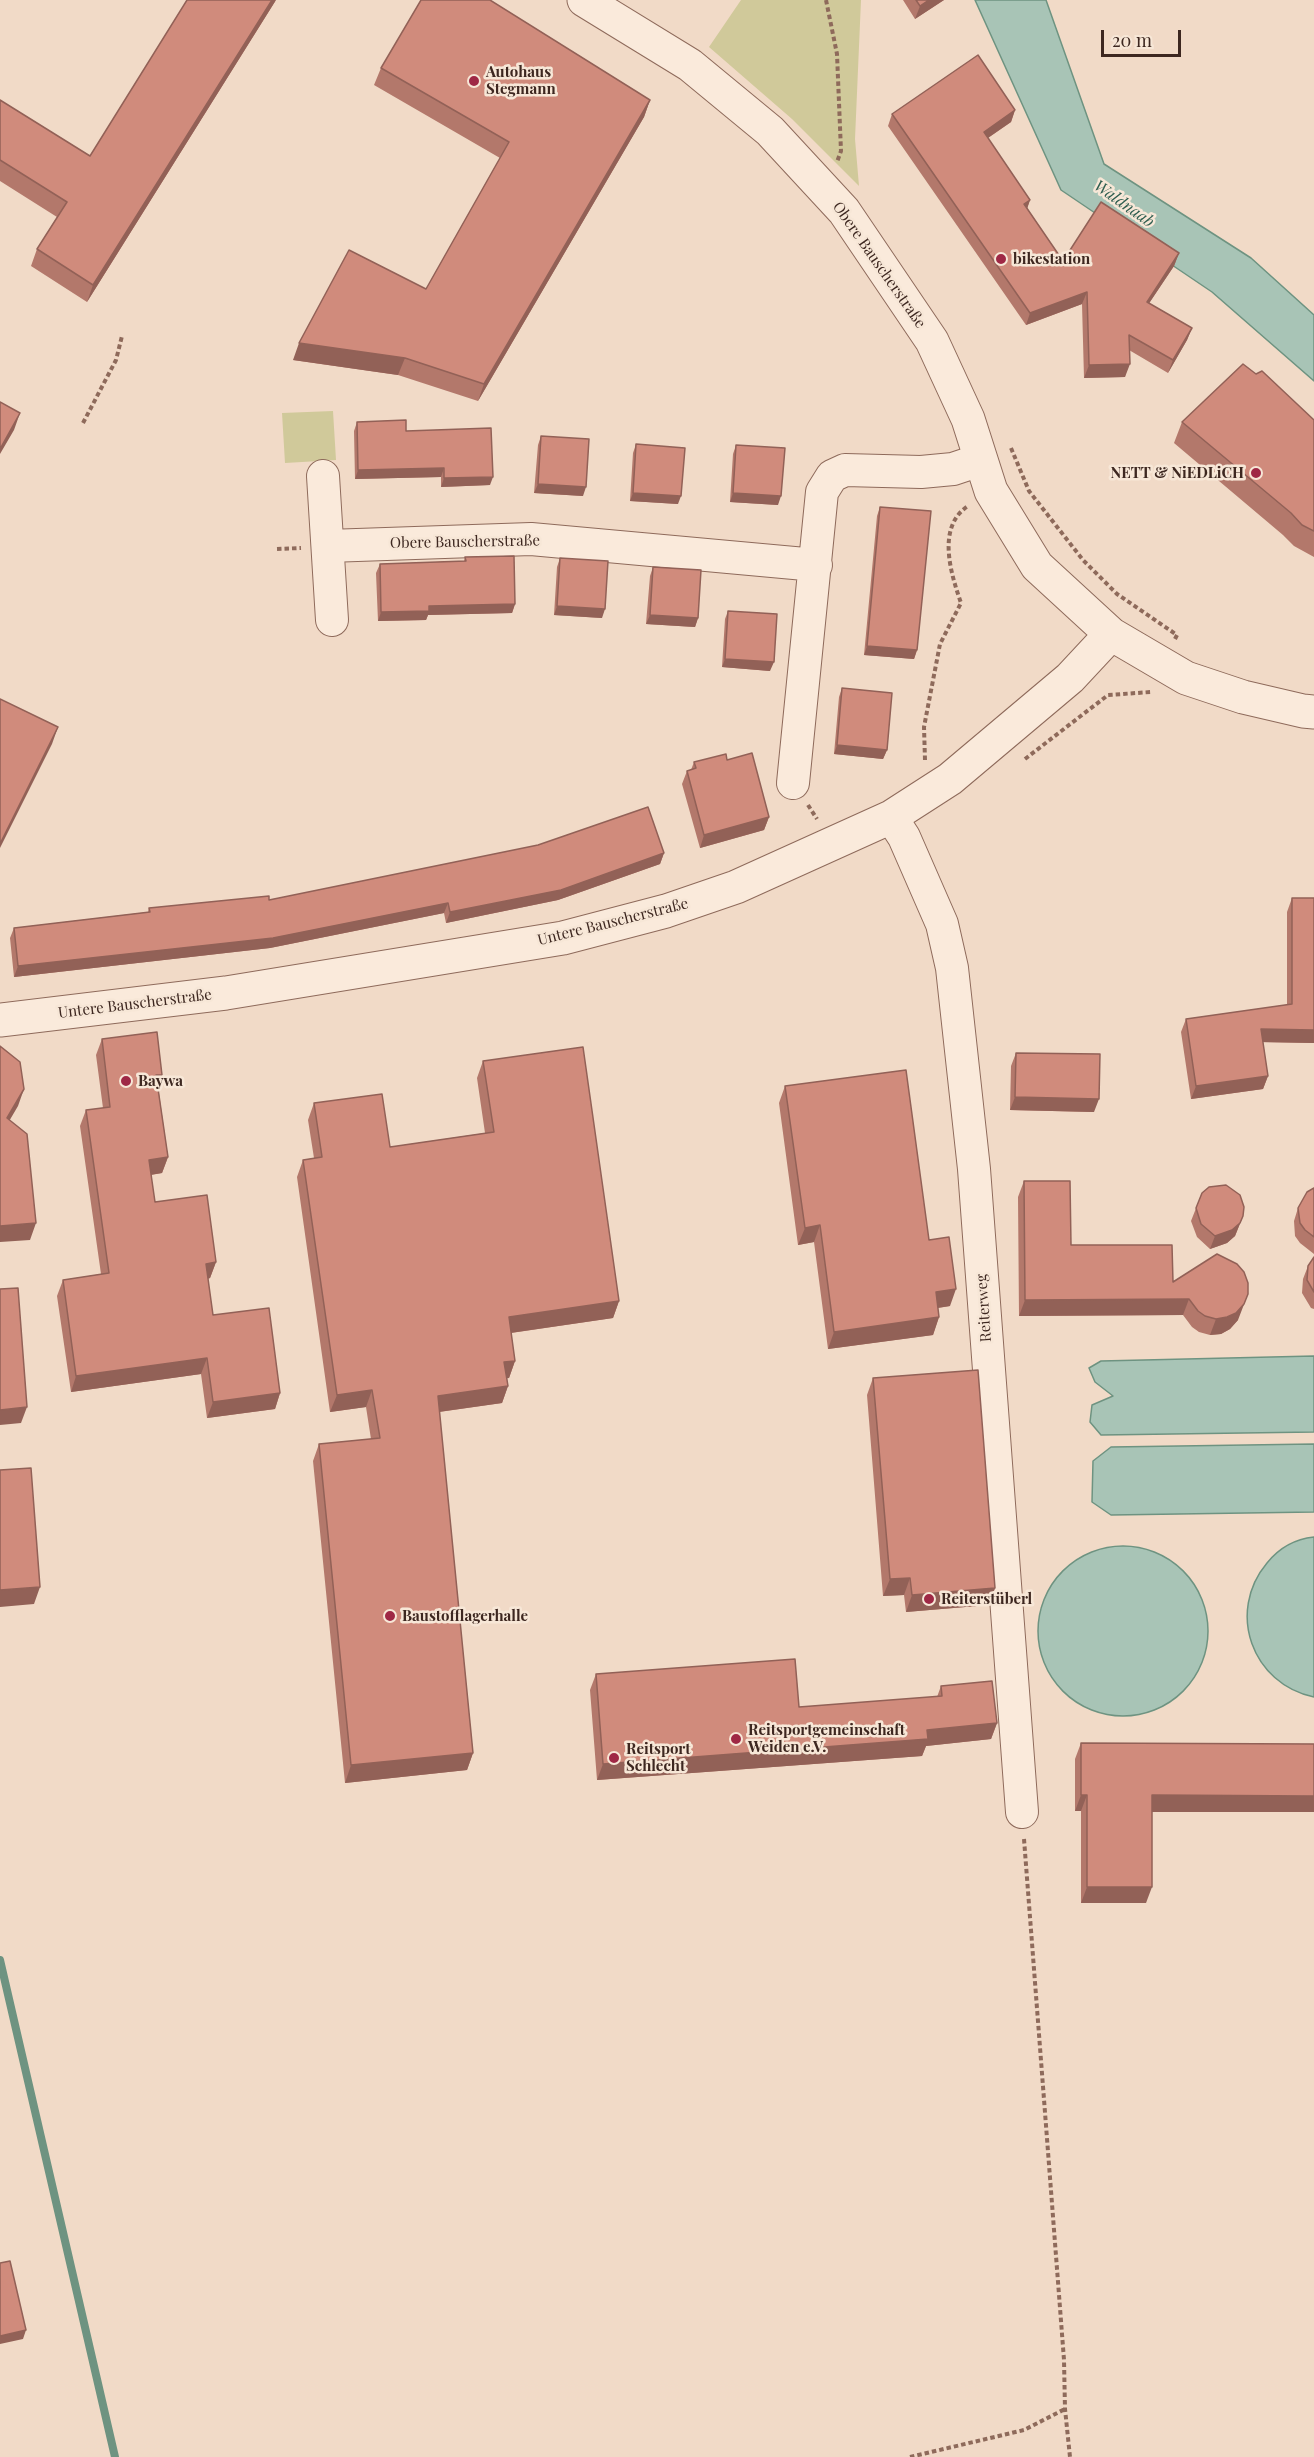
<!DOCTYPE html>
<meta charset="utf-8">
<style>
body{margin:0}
#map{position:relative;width:1314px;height:2457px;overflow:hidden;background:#f1dac7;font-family:"Playfair Display",serif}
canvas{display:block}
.scale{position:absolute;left:1101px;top:30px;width:80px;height:27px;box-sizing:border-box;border:3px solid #3d2720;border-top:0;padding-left:8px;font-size:18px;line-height:21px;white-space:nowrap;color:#3d2720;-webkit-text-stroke:4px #f7e7d7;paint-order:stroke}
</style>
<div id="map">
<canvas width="1314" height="2457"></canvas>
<div class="scale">20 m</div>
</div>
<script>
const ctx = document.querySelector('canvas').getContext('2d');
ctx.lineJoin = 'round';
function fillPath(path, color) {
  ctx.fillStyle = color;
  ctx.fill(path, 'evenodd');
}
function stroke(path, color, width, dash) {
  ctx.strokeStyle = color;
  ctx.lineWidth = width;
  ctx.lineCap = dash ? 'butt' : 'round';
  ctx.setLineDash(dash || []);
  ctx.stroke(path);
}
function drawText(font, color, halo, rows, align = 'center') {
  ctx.font = font + ' "Playfair Display",serif';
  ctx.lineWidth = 5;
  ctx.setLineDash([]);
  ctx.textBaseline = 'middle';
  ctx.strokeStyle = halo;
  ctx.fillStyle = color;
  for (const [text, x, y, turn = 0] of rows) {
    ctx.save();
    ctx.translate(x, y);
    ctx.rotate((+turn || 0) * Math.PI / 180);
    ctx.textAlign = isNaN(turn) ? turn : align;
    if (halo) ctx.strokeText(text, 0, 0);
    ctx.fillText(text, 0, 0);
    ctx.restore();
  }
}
fillPath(new Path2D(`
 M 741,0 L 861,0 L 855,139 L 859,186 L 792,119 L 709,47 Z
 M 333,411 L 336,460 L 285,463 L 282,413 Z`), '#d0c99a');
const water = new Path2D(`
 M 975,0 L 1046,0 L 1104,164 L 1251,258 L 1314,315 L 1314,381 L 1212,292 L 1061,190 Z
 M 1314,1356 L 1314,1432 L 1101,1435 L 1090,1422 L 1092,1405 L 1113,1396 L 1095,1382 L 1089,1368 L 1101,1361 Z
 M 1314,1444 L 1314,1512 L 1111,1515 L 1092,1502 L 1093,1461 L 1111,1447 Z
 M 1314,1537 L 1314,1697 C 1252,1684 1226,1612 1267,1563 C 1279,1548 1295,1539 1314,1537 Z
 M1038 1631a85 85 0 1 1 170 0a85 85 0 1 1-170 0Z`);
fillPath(water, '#a8c4b6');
stroke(water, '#6e9381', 1.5);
stroke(new Path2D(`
 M 0,1960 L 115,2457`), '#6e9381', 8);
const minor = new Path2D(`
 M 323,476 L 332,620
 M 328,546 L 531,539 L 816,565
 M 793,783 L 822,492 L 832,476 L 845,470 L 921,472 L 953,469 L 980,460
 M 891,817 L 904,837 L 942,924 L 952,968 L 974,1169 L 1022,1812`);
const tertiary = new Path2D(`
 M 584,0 L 690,65 L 770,131 L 844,211 L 932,341 L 968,419 L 991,491 L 1037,566 L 1111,634 L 1186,678 L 1243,697 L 1303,711 L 1314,712
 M 0,1020 L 226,993 L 563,938 L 666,911 L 736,887 L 891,817 L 950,779 L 1070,678 L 1111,634`);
stroke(minor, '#8e6a5b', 34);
stroke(tertiary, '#8e6a5b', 35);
stroke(new Path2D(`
 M 826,0 L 837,54 L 841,151 L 837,162
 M 83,423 L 116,360 L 122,336
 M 1011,448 L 1029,491 L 1083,560 L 1117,594 L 1177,635 L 1175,639
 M 277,549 L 301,548
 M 1025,759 L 1108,695 L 1151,692
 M 925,760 L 924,727 L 940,644 L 961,603 C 951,574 936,527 968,506
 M 808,805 L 817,819
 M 1024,1839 L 1064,2360 L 1065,2409 L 1070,2457
 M 910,2457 L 1024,2430 L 1065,2409`), '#8e6a5b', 4, [4.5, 3]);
stroke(minor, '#faeadb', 32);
stroke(tertiary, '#faeadb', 33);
fillPath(new Path2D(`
 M 276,0 L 87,302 L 31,266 L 37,249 L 57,217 L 0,181 L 0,100 L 90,156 Z
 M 903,0 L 944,0 L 915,19 Z
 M 381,68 L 650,100 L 644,117 L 478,401 L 398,375 L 293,360 L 426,289 L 500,158 L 374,85 Z
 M 1015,110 L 1011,122 L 988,138 L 1030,200 L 1027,208 L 1063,261 L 1179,253 L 1174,266 L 1149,303 L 1192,328 L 1187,340 L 1168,373 L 1129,350 L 1125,377 L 1084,378 L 1082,304 L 1026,325 L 888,126 L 892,114 Z
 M 1314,420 L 1314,557 L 1294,546 L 1283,535 L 1174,443 L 1182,422 Z
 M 357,422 L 406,431 L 490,485 L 441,487 L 441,477 L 355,479 L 354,431 Z
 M 541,436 L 583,496 L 534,493 L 538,445 Z
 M 636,444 L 678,504 L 630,501 L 633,453 Z
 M 736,445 L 778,505 L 730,502 L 733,454 Z
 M 880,507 L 917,650 L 914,659 L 864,655 L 877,516 Z
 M 465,557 L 515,604 L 512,613 L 428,615 L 426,620 L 378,621 L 376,573 L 380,564 L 464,561 Z
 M 560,558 L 602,618 L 554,615 L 557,567 Z
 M 653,567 L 698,618 L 695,627 L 646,624 L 650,576 Z
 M 728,611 L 770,671 L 722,667 L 725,619 Z
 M 842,688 L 887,750 L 883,759 L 834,754 L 839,697 Z
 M 727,760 L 769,817 L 764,830 L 700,848 L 682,784 L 687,771 L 691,770 L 694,762 Z
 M 664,853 L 660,864 L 558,900 L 446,923 L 444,913 L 270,948 L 14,977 L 10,938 L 14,928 L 148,912 L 149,908 L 269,900 Z
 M 1292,898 L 1314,1043 L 1263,1042 L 1268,1076 L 1263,1089 L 1191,1099 L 1181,1032 L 1186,1019 L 1287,1005 L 1287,912 Z
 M 102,1039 L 162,1075 L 158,1086 L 168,1157 L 162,1173 L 151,1175 L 155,1202 L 216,1262 L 210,1278 L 208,1279 L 213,1315 L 280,1393 L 275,1409 L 207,1418 L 201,1374 L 71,1392 L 57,1296 L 63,1280 L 101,1274 L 80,1126 L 86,1110 L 103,1108 L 96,1055 Z
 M 1016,1053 L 1094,1112 L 1010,1110 L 1011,1066 Z
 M 483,1061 L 619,1301 L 613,1318 L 511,1333 L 515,1361 L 509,1378 L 507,1378 L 508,1386 L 502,1403 L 439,1412 L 473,1753 L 467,1770 L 345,1783 L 313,1461 L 319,1444 L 371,1439 L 366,1407 L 330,1412 L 297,1177 L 303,1160 L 314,1158 L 308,1120 L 314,1103 L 390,1147 L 485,1133 L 477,1078 Z
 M 785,1086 L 929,1240 L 950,1306 L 938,1308 L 939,1317 L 933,1335 L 828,1349 L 814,1242 L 798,1245 L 779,1103 Z
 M 1024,1181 L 1071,1245 L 1173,1282 L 1238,1320 L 1230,1329 L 1221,1334 L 1210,1335 L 1199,1332 L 1192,1327 L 1183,1315 L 1019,1316 L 1018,1197 Z
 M 1314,1188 L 1314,1254 L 1300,1243 L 1295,1236 L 1294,1221 L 1298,1208 Z
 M 1202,1193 L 1243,1216 L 1235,1236 L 1227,1243 L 1210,1249 L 1197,1237 L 1191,1221 Z
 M 1314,1257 L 1314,1309 L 1311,1308 L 1302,1293 L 1303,1279 L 1308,1266 Z
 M 873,1378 L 995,1588 L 989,1605 L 906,1612 L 904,1595 L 883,1596 L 867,1395 Z
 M 596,1674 L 799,1707 L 937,1697 L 941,1686 L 997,1723 L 991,1739 L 926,1746 L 922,1756 L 597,1780 L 590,1690 Z
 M 1081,1743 L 1152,1812 L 1146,1903 L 1081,1903 L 1081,1811 L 1075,1811 L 1075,1759 Z`), '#b3786b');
fillPath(new Path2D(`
 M 272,0 L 276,0 L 87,302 L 93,285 Z
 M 929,0 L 944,0 L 915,19 L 920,6 Z
 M 650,100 L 644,117 L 478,401 L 484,384 Z
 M 1015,110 L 1011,122 L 979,144 L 984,132 Z
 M 1030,200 L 1026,212 L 1024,204 Z
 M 1179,253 L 1174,266 L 1142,314 L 1147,302 Z
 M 1087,292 L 1082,304 L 1026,325 L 1030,313 Z
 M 1192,328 L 1187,340 L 1168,373 L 1173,360 Z
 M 299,343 L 405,358 L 398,375 L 293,360 Z
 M 1130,364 L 1125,377 L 1084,378 L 1089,365 Z
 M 20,413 L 14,430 L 0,454 L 0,449 Z
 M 444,468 L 441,477 L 355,479 L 358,470 Z
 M 493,477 L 490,485 L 441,487 L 444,478 Z
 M 538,484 L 586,487 L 583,496 L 534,493 Z
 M 633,493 L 681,496 L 678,504 L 630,501 Z
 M 733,493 L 781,496 L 778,505 L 730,502 Z
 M 515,604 L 512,613 L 428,615 L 426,620 L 378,621 L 381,612 L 429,606 Z
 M 557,606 L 605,609 L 602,618 L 554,615 Z
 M 650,615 L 698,618 L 695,627 L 646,624 Z
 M 867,646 L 917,650 L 914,659 L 864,655 Z
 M 725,659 L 774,662 L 770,671 L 722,667 Z
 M 58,727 L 52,744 L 0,848 L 0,844 Z
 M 837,745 L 887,750 L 883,759 L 834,754 Z
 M 769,817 L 764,830 L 700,848 L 704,835 Z
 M 664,853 L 660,864 L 558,900 L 446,923 L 450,912 Z
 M 448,903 L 444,913 L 270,948 L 14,977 L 18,966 Z
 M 1261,1029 L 1314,1030 L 1314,1043 L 1256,1042 Z
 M 156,1075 L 162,1075 L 156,1091 Z
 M 1268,1076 L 1263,1089 L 1191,1099 L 1196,1086 Z
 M 24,1089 L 18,1106 L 1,1135 L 7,1118 Z
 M 1015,1097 L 1099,1099 L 1094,1112 L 1010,1110 Z
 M 168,1157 L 162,1173 L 143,1176 L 149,1160 Z
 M 1243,1216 L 1235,1236 L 1227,1243 L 1210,1249 L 1215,1236 Z
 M 36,1223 L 30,1240 L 0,1242 L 0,1226 Z
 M 820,1225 L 814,1242 L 798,1245 L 805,1228 Z
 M 216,1262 L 210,1278 L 200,1280 L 206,1264 Z
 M 956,1289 L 950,1306 L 930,1309 L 936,1292 Z
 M 1248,1294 L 1238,1320 L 1230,1329 L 1221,1334 L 1210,1335 L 1216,1319 Z
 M 1189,1299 L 1183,1315 L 1019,1316 L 1025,1300 Z
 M 619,1301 L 613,1318 L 503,1334 L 509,1317 Z
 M 939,1317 L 933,1335 L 828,1349 L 834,1332 Z
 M 207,1358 L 201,1374 L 71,1392 L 76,1376 Z
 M 515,1361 L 509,1378 L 498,1380 L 504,1362 Z
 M 508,1386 L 502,1403 L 431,1413 L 438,1396 Z
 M 372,1390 L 366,1407 L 330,1412 L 337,1395 Z
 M 280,1393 L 275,1409 L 207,1418 L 213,1402 Z
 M 27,1407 L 21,1423 L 0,1425 L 0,1410 Z
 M 910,1578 L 904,1595 L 883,1596 L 890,1579 Z
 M 40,1587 L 34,1604 L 0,1607 L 0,1590 Z
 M 995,1588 L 989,1605 L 906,1612 L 912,1595 Z
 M 997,1723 L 991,1739 L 926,1746 L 922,1756 L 597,1780 L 603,1764 Z
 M 473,1753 L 467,1770 L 345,1783 L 351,1765 Z
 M 1081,1795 L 1087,1795 L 1081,1811 L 1075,1811 Z
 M 1152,1795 L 1314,1796 L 1314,1812 L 1146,1812 Z
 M 1087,1887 L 1152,1887 L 1146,1903 L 1081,1903 Z
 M 26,2330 L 23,2339 L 0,2344 L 0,2336 Z`), '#926157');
const building = new Path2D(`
 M 187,0 L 272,0 L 93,285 L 37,249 L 67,202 L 0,160 L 0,100 L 90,156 Z
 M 421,0 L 490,0 L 650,100 L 484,384 L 405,358 L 299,343 L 349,250 L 426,289 L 509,142 L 381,68 Z
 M 916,0 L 929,0 L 920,6 Z
 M 978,55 L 1015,110 L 984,132 L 1030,200 L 1024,204 L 1063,261 L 1101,202 L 1179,253 L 1147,302 L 1192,328 L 1173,360 L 1129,335 L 1130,364 L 1089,365 L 1087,292 L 1030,313 L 892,114 Z
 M 1243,364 L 1256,374 L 1262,371 L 1314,420 L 1314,531 L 1302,525 L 1291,513 L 1182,422 Z
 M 0,402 L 20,413 L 0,449 Z
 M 406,420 L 406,431 L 491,428 L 493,477 L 444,478 L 444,468 L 358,470 L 357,422 Z
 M 541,436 L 589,439 L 586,487 L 538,484 Z
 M 636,444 L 685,448 L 681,496 L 633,493 Z
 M 736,445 L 785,448 L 781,496 L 733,493 Z
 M 880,507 L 931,511 L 917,650 L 867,646 Z
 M 514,556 L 515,604 L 429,606 L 429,611 L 381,612 L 380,564 L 466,561 L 465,557 Z
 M 560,558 L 608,561 L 605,609 L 557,606 Z
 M 653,567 L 701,570 L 698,618 L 650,615 Z
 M 728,611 L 777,614 L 774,662 L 725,659 Z
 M 842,688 L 892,693 L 887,750 L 837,745 Z
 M 0,699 L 58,727 L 0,844 Z
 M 752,753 L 769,817 L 704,835 L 687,771 L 696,768 L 694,762 L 726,754 L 727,760 Z
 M 648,807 L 664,853 L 561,890 L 450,912 L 448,903 L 273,938 L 18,966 L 14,928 L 150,912 L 149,908 L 269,896 L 269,900 L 538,845 Z
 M 1292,898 L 1314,898 L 1314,1030 L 1261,1029 L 1268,1076 L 1196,1086 L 1186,1019 L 1292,1004 Z
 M 157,1032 L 162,1075 L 156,1075 L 168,1157 L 149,1160 L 155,1202 L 207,1195 L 216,1262 L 206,1264 L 213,1315 L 269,1308 L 280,1393 L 213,1402 L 207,1358 L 76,1376 L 63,1280 L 109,1273 L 86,1110 L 110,1107 L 102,1039 Z
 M 0,1046 L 20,1062 L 24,1089 L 7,1118 L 27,1134 L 36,1223 L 0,1226 Z
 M 583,1047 L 619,1301 L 509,1317 L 515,1361 L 504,1362 L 508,1386 L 438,1396 L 473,1753 L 351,1765 L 319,1444 L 380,1438 L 372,1390 L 337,1395 L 303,1160 L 322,1157 L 314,1103 L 382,1094 L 390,1147 L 494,1132 L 483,1061 Z
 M 1016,1053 L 1100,1054 L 1099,1099 L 1015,1097 Z
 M 906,1070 L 929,1240 L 949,1237 L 956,1289 L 936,1292 L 939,1317 L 834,1332 L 820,1225 L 805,1228 L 785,1086 Z
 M 1024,1181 L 1070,1181 L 1071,1245 L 1172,1245 L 1173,1282 L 1217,1254 L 1237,1264 L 1244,1272 L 1248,1283 L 1248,1294 L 1244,1304 L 1236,1313 L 1227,1317 L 1216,1319 L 1205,1316 L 1198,1311 L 1189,1299 L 1025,1300 Z
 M 1226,1185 L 1240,1195 L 1244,1207 L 1243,1216 L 1240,1223 L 1232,1230 L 1215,1236 L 1201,1224 L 1196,1208 L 1202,1193 L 1209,1187 Z
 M 1314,1188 L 1314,1237 L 1305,1230 L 1300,1223 L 1298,1208 L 1307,1192 Z
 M 1314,1257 L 1314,1292 L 1307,1280 L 1308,1266 Z
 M 18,1288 L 27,1407 L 0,1410 L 0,1289 Z
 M 978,1370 L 995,1588 L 912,1595 L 910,1578 L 890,1579 L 873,1378 Z
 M 31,1468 L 40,1587 L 0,1590 L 0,1470 Z
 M 795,1659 L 799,1707 L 942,1696 L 941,1686 L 992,1681 L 997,1723 L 927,1730 L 928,1739 L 603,1764 L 596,1674 Z
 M 1081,1743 L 1314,1744 L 1314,1796 L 1152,1795 L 1152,1887 L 1087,1887 L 1087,1795 L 1081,1795 Z
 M 10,2261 L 26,2330 L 0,2336 L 0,2263 Z`);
fillPath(building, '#d08b7c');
stroke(building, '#926157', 1.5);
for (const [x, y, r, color] of [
 [474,81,6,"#9f2845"],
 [1001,259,6,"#9f2845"],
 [1256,473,6,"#9f2845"],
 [126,1081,6,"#9f2845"],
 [929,1599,6,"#9f2845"],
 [390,1616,6,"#9f2845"],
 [736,1739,6,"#9f2845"],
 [614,1758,6,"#9f2845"]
]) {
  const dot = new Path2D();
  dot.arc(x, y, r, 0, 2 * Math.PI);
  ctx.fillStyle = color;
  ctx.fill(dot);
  stroke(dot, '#f7e7d7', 2);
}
drawText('bold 15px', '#3d2720', '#f7e7d7', [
 ["Autohaus",486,72],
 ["Stegmann",486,89],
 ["bikestation",1013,259],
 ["NETT & NiEDLiCH",1244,473,"right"],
 ["Baywa",138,1081],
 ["Reiterstüberl",941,1599],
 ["Baustofflagerhalle",402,1616],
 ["Reitsportgemeinschaft",748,1730],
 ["Weiden e.V.",748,1747],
 ["Reitsport",626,1749],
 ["Schlecht",626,1766]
], 'left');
drawText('15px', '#3d2720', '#f7e7d7', [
 ["Obere Bauscherstraße",879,265,55],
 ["Obere Bauscherstraße",465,542,-1],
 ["Untere Bauscherstraße",613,922,-14],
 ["Untere Bauscherstraße",135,1004,-7],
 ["Reiterweg",984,1308,-94]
]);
drawText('italic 16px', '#2e5d4f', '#f7e7d7', [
 ["Waldnaab",1124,204,35]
]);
</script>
